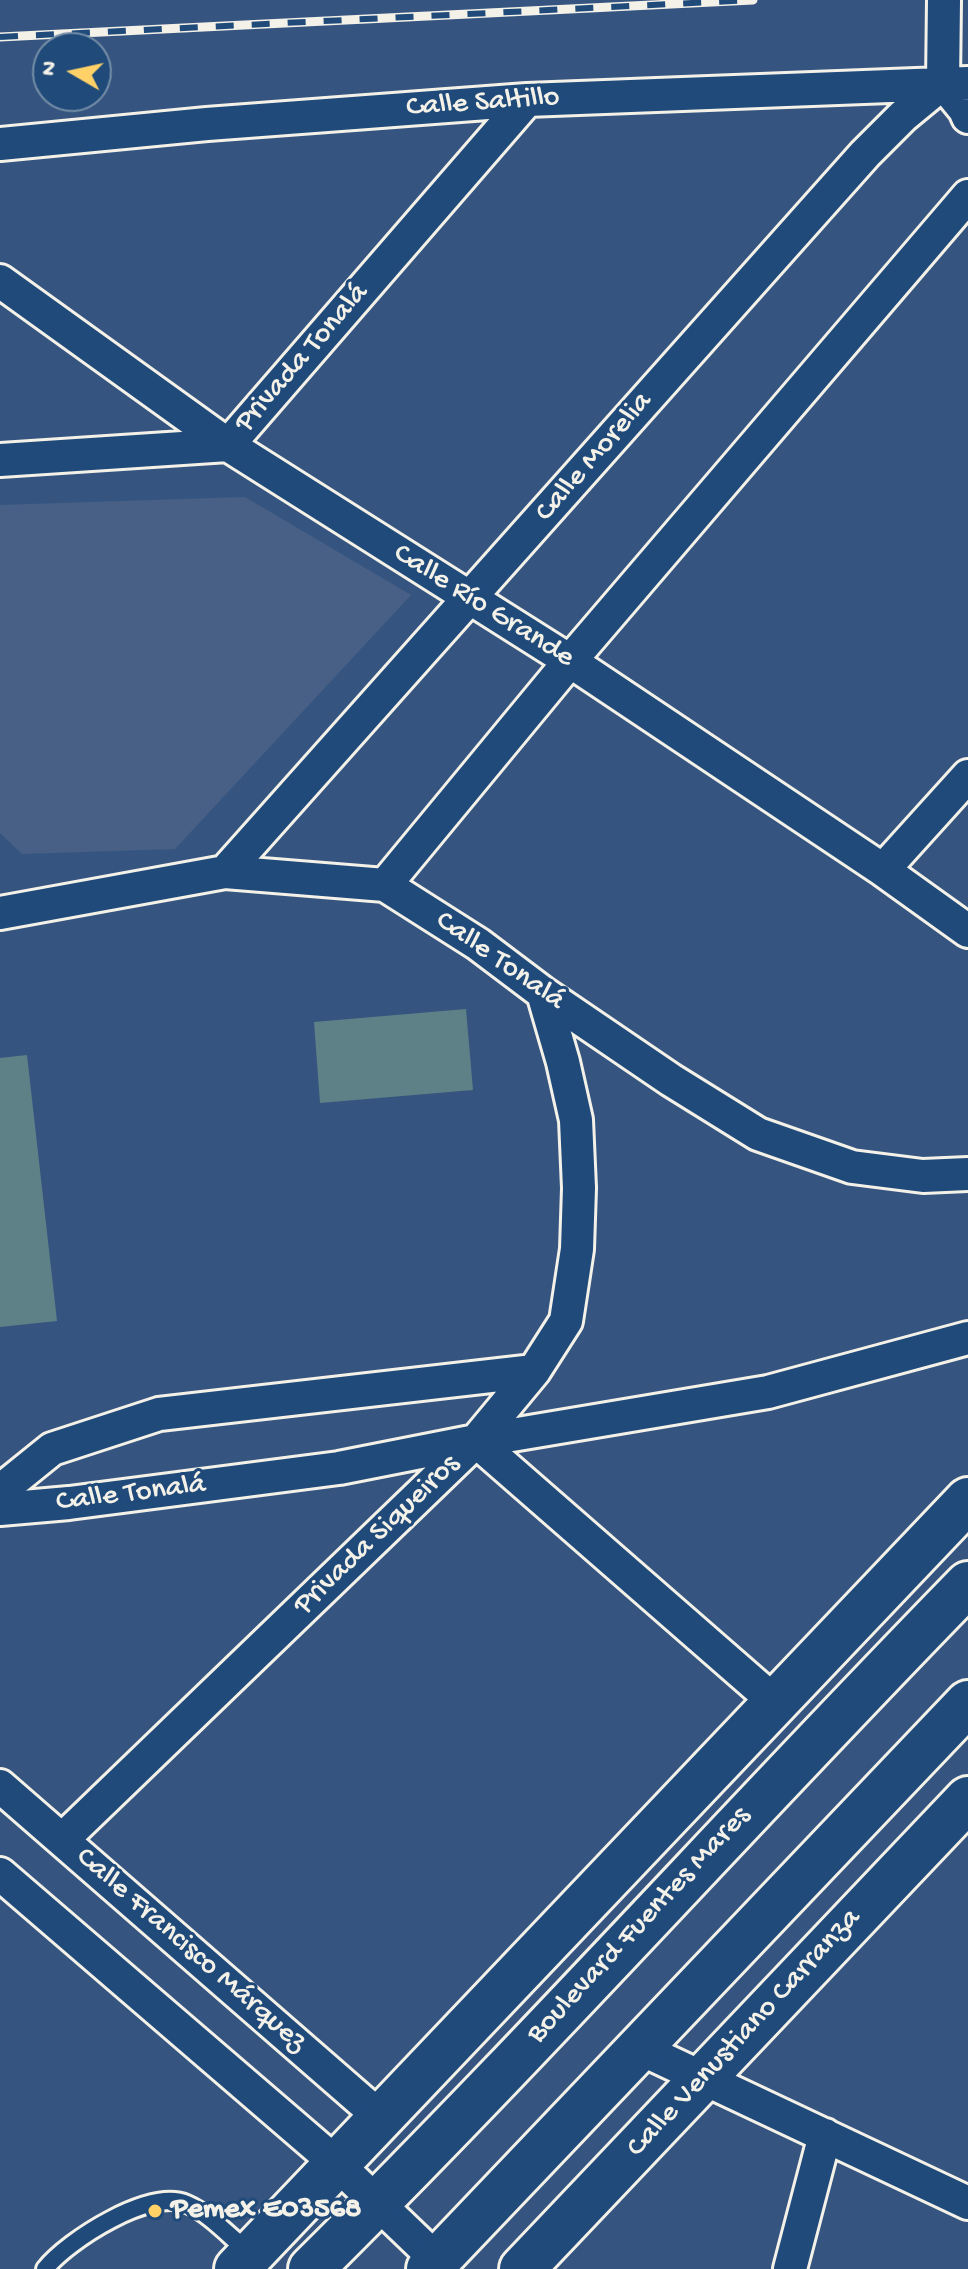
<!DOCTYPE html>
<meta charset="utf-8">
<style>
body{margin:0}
#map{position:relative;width:968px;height:2269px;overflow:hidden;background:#355580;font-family:"Gochi Hand",sans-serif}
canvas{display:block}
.north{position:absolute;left:32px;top:32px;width:80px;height:80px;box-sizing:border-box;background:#1f4a7a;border:2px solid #748da6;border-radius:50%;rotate:279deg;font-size:22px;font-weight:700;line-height:32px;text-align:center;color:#f4f1e8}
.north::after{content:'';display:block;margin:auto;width:28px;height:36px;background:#ffd166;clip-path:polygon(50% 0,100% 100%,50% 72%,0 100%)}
</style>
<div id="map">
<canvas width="968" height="2269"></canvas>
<div class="north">N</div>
</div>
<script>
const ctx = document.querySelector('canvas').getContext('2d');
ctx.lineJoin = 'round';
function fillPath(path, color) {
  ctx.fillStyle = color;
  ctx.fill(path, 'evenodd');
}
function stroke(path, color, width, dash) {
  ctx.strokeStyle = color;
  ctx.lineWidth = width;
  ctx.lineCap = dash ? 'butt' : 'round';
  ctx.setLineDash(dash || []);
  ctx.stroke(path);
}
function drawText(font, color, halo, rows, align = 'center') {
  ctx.font = font + ' "Gochi Hand",sans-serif';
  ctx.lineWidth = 6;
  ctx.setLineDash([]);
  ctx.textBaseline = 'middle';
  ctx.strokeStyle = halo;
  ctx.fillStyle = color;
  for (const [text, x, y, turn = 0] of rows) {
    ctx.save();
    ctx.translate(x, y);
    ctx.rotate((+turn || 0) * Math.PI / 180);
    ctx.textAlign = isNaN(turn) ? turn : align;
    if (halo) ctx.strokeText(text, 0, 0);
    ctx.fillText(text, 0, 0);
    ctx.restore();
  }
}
fillPath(new Path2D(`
 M 245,497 L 411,595 L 175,849 L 22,854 L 0,833 L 0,505 Z`), '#486086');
fillPath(new Path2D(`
 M 466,1009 L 473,1090 L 320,1103 L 314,1022 Z
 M 27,1055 L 57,1321 L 0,1327 L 0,1058 Z`), '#5d8186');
const lane = new Path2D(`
 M 45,2269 C 68,2240 150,2188 187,2204 C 210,2214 231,2238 251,2254`);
const street = new Path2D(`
 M 943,83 L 944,0
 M 943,83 L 965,110 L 968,117
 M 0,144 L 207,124 L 527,100 L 968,83
 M 0,281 L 228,445 L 570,661 L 883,870 L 968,931
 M 0,460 L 228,445 L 527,100
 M 883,870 L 968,776
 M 225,872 L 865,154 L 903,116 L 943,83
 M 385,885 L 570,661 L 968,196
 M 0,913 L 225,872 L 385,885 L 478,944 L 543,993 L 671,1080 L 758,1134 L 852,1167 L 923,1176 L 968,1174
 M 476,1441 L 775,1702
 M 0,1491 L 52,1449 L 159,1414 L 534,1371
 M 0,1509 L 69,1503 L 339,1468 L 476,1441 L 768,1392 L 968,1338
 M 0,1786 L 380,2117
 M 63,1839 L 476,1441 L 534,1371 L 566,1321 L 577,1249 L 579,1188 L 576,1120 L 563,1062 L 543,993
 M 0,1874 L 336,2163 L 437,2260
 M 639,2048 L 968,2203
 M 790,2269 L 825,2135`);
const secondary = new Path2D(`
 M 237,2269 L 968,1500
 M 522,2269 L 968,1799`);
const primary = new Path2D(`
 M 311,2269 C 536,2046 747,1810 968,1584
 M 429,2269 L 968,1703`);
stroke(lane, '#f4f1e8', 22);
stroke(street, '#f4f1e8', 38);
stroke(secondary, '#f4f1e8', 50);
stroke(primary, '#f4f1e8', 50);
stroke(lane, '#1f4a7a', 16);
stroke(street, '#1f4a7a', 32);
stroke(secondary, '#1f4a7a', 44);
stroke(primary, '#1f4a7a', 44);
const rail = new Path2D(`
 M 0,37 L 753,0`);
stroke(rail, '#f4f1e8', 9);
stroke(rail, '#1f4a7a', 6, [18]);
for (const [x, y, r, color] of [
 [155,2211,8,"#ffd166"]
]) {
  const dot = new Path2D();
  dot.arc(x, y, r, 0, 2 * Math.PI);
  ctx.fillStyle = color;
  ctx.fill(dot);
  stroke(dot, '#1f4a7a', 3);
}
drawText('30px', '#f4f1e8', '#1f4a7a', [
 ["Calle Saltillo",483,104,-4],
 ["Privada Tonalá",303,359,-49],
 ["Calle Morelia",595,458,-49],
 ["Calle Río Grande",483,607,32],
 ["Calle Tonalá",499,962,35],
 ["Calle Tonalá",131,1495,-7],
 ["Privada Siqueiros",378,1536,-44],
 ["Boulevard Fuentes Mares",640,1926,-47],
 ["Calle Francisco Márquez",190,1951,41],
 ["Calle Venustiano Carranza",745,2034,-47]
]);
drawText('bold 30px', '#f4f1e8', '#1f4a7a', [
 ["Pemex E03568",171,2211]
], 'left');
</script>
